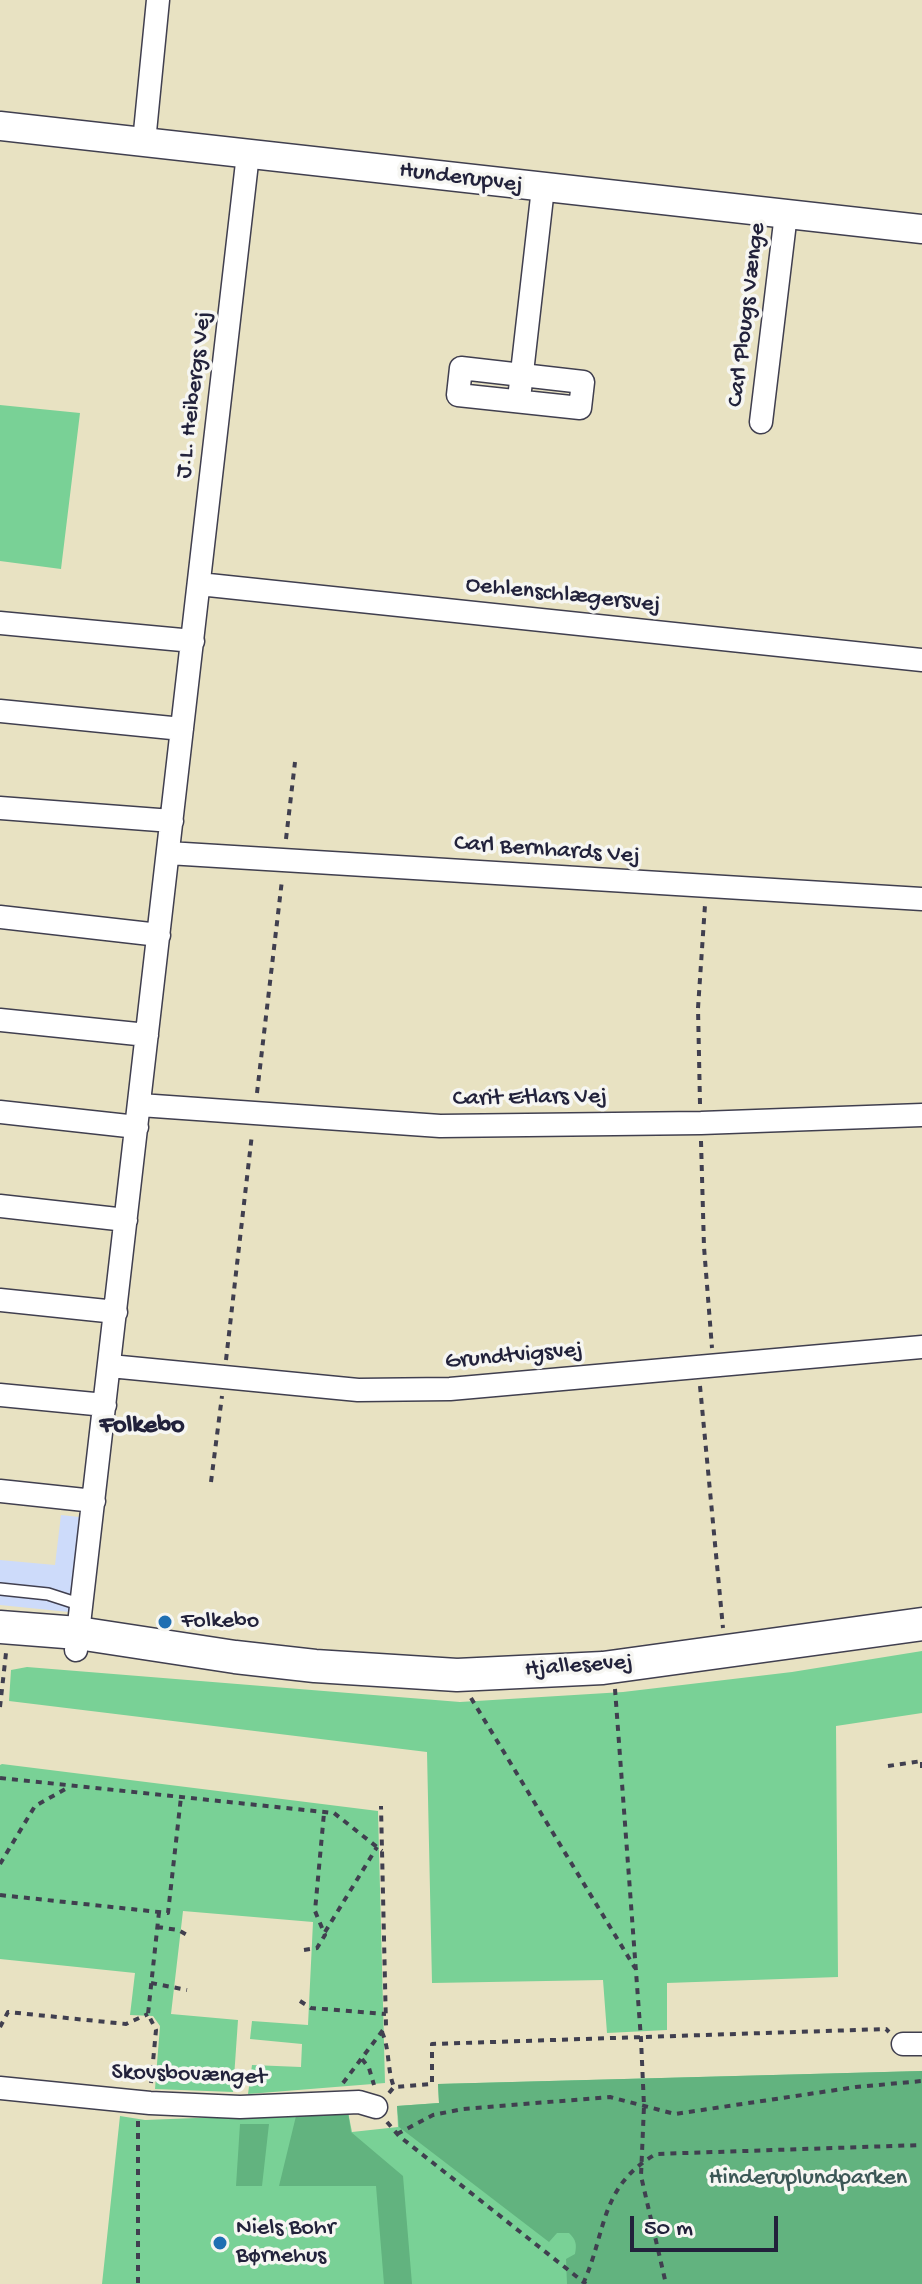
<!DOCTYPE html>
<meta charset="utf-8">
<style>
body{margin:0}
#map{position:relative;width:922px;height:2284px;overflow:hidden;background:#e8e2c2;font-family:"Gochi Hand",sans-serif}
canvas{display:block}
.scale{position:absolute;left:630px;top:2216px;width:148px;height:36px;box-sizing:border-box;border:4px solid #22223b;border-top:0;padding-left:10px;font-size:24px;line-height:28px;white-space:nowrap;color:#22223b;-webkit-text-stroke:6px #f6f6f2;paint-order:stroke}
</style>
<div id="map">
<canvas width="922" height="2284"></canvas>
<div class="scale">50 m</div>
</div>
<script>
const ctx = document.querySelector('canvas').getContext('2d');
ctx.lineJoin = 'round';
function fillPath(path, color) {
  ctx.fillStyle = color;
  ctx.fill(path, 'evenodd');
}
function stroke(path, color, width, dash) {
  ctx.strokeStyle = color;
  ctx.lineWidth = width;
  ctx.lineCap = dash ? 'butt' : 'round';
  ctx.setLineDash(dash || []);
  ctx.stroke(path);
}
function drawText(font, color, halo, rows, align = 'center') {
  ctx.font = font + ' "Gochi Hand",sans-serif';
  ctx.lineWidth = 7;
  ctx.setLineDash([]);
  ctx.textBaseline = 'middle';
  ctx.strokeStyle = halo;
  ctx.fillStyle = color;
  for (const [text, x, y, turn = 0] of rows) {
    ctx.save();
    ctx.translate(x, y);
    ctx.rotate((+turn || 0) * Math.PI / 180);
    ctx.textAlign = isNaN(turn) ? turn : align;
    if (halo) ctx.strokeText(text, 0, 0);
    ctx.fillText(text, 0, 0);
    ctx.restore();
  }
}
fillPath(new Path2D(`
 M 61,1515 L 79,1517 L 69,1612 L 0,1605 L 0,1560 L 55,1565 Z`), '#cddbfa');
fillPath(new Path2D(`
 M 0,405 L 80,413 L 61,569 L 0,561 Z
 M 922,1651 L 922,1713 L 836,1726 L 838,1977 L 667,1983 L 667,2030 L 607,2033 L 603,1980 L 432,1983 L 427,1752 L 9,1701 L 11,1670 L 27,1667 L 460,1702 L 623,1692 L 792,1672 Z
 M 2,1764 L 378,1811 L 385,2083 L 248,2094 L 252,2065 L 301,2067 L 302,2044 L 250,2039 L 252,2021 L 308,2025 L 313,1922 L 183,1911 L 171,2014 L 238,2020 L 233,2092 L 155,2089 L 160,2026 L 153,2016 L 130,2015 L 135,1973 L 0,1959 L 0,1765 Z
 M 922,2071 L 922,2284 L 102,2284 L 120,2116 L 145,2120 L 348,2112 L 352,2132 L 398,2127 L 397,2106 L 439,2103 L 438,2084 Z`), '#79d196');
fillPath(new Path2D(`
 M 922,2071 L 922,2284 L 567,2284 L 566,2259 L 575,2254 C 577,2244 576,2240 569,2233 L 557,2233 L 549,2242 L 399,2127 L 397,2106 L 439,2103 L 438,2084 Z
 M 348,2112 L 351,2132 L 403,2176 L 412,2284 L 384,2284 L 376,2186 L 279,2186 L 296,2116 Z
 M 240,2124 L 269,2124 L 262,2186 L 236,2186 Z`), '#62b37f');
const service = new Path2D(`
 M 0,1589 L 48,1594 L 82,1605`);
const minor = new Path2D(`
 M 144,142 L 158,0
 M 461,368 L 583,382 L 580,408 L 458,395 Z
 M 520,390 L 543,188
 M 761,422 L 786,214
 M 199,584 L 922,660
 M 0,623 L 193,641
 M 0,711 L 182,729
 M 0,808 L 172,821
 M 168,853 L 922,899
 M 0,917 L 159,935
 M 0,1020 L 147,1035
 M 140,1105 L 440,1126 L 701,1123 L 922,1115
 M 0,1112 L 137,1127
 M 0,1206 L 126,1220
 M 0,1300 L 116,1312
 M 110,1366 L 358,1390 L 450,1389 L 922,1347
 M 0,1395 L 105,1405
 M 0,1491 L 94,1501
 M 76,1650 L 248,154
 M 903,2044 L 922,2044
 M 0,2088 L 150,2103 L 240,2107 L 359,2102 L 376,2107`);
const tertiary = new Path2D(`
 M 0,126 L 922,229`);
const secondary = new Path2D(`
 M 0,1627 L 78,1633 L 235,1657 L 315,1666 L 457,1675 L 603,1668 L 922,1624`);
stroke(service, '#403f4f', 14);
stroke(minor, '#403f4f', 25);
stroke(tertiary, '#403f4f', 31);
stroke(secondary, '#403f4f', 35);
stroke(new Path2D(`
 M 286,839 L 295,762
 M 257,1093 L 282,880
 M 700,1104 L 698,1008 L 705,905
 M 701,1141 L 704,1247 L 712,1348
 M 226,1360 L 252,1134
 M 700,1386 L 723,1628
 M 211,1482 L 222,1396
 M 615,1689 L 641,2039 L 644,2106 L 641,2176 L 666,2284
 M 471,1698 L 635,1968
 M 0,1707 L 6,1653
 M 922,1762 L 922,1770
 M 888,1766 L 922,1761
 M 0,1778 L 334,1813 L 382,1851
 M 0,1864 L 35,1806 L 69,1787
 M 0,1895 L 168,1913 L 181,1797
 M 157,1927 L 178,1930 L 191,1937
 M 325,1932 L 377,1847
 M 304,1950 L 317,1948 L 325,1935 L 315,1911 L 324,1813
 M 151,1983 L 187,1990
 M 300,2001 L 311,2008 L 386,2014
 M 0,2027 L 8,2012 L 126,2024 L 148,2014
 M 382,2032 C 390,2050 387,2070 394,2087
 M 362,2059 L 369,2068 L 374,2085
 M 151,2083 L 156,2030 L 148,2014 L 159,1912
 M 343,2083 L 386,2026 L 381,1806
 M 389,2093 L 394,2087 L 432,2084 L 432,2044 L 886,2029 L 889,2032
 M 138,2121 L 138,2284
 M 387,2122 L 399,2136 L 586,2284
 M 397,2134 L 433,2115 L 463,2109 L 610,2097 L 675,2114 L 856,2087 L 922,2081
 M 583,2284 C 607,2231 599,2187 656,2154 L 922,2145`), '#403f4f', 4, [6, 6]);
stroke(service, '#fff', 11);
stroke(minor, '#fff', 22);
stroke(tertiary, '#fff', 28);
stroke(secondary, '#fff', 32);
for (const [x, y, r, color] of [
 [165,1622,8,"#1f6fb2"],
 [220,2243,8,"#1f6fb2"]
]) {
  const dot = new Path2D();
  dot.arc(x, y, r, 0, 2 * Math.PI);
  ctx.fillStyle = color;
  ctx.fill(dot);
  stroke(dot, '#f6f6f2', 3);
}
drawText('24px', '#22223b', '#f6f6f2', [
 ["Hunderupvej",461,179,7],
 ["Carl Plougs Vænge",748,315,-83],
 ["J.L. Heibergs Vej",195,395,-83],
 ["Oehlenschlægersvej",563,596,6],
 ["Carl Bernhards Vej",547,851,4],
 ["Carit Etlars Vej",530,1099,-1],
 ["Grundtvigsvej",514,1357,-5],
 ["Hjallesevej",579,1667,-4],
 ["Skovsbovænget",189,2076,2]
]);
drawText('24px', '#22223b', '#f6f6f2', [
 ["Folkebo",181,1622],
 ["Niels Bohr",236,2229],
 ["Børnehus",236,2257]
], 'left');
drawText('24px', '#3c5756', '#f6f6f2', [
 ["Hinderuplundparken",808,2179]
]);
drawText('bold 26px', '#22223b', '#f6f6f2', [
 ["Folkebo",142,1427]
]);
</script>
